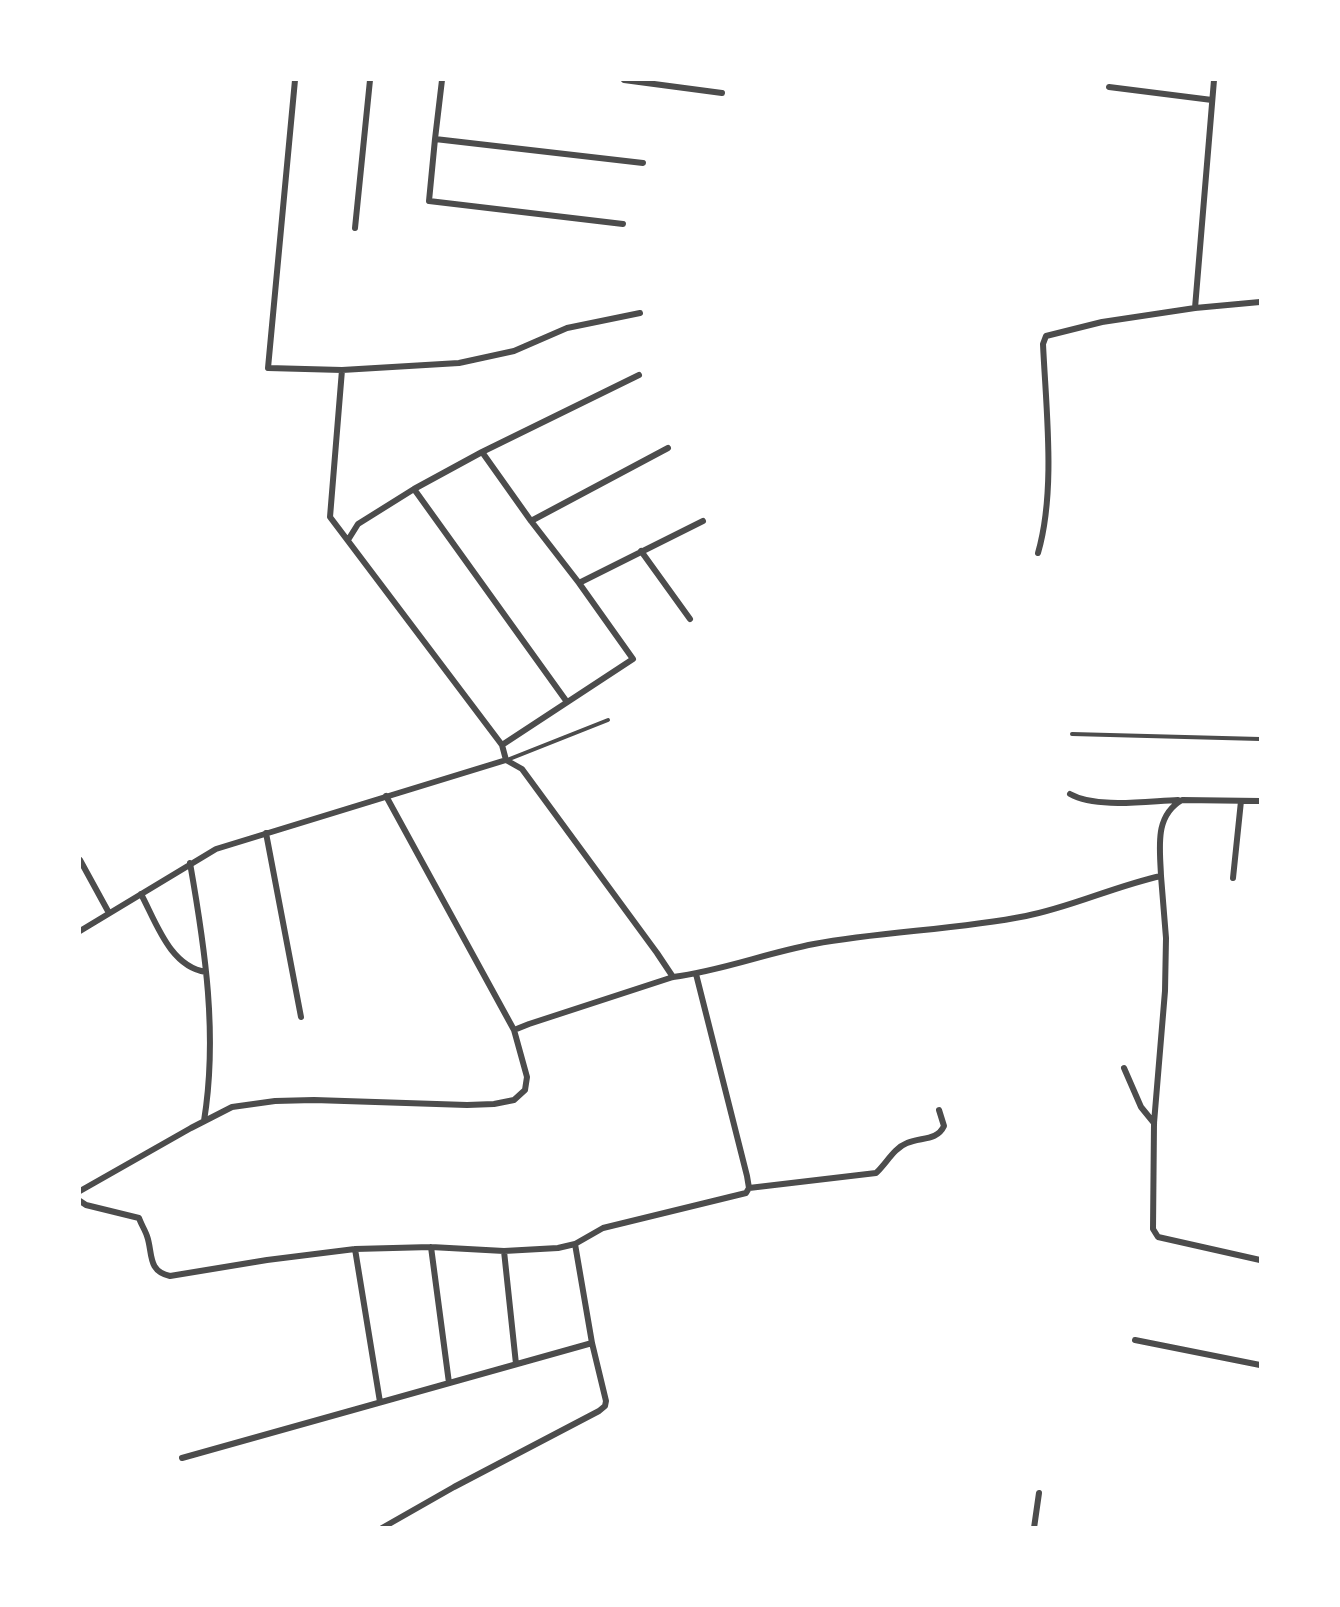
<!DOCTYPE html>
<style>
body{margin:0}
#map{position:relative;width:1340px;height:1607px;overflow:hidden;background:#fff;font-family:"PT Sans",sans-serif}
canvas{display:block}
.frame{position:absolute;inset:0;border:81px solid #fff;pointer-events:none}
</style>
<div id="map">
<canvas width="1340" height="1607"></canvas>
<div class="frame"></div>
</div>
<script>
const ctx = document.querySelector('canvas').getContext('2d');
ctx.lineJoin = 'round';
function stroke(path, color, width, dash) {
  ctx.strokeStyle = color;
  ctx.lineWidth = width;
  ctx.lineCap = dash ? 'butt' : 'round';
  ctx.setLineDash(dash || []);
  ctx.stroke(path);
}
stroke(new Path2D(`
 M 1072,734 L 1260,739
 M 507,760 L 608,720`), '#4c4c4c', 4);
stroke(new Path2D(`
 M 295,80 L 268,368 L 342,370 L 459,363 L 514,351 L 567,328 L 640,313
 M 442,80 L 435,139 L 643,163
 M 624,80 L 722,93
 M 1109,87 L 1212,100
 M 435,139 L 429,201 L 623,224
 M 355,228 L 370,80
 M 1195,308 L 1214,80
 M 342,370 L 330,517 L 502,745 L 506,760
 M 482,452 L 531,521 L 579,583 L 633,659 L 502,745
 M 414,489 L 567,702
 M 531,521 L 668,448
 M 348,540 L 358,524 L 414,489 L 482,452 L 639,375
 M 641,551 L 690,619
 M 1038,553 C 1056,491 1046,409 1043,344 L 1046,336 L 1102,322 L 1195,308 L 1260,302
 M 579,583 L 703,521
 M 506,760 L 522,769 L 657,953 L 673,977
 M 1070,794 C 1097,809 1148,801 1178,800
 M 386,796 L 514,1030
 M 266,833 L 301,1017
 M 80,860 L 109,913
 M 190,863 C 205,948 218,1035 204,1121
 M 1161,876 L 1166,938 L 1165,991 L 1154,1123 L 1153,1229 L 1158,1237 L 1260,1260
 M 1233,878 L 1241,801
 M 141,894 C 156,922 170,967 206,972
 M 80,931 L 216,849 L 506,760
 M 1124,1068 L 1141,1107 L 1154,1123
 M 749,1188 L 876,1173 C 886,1164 894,1148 907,1143 C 921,1137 937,1141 944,1126 L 939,1110
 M 80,1191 L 191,1128 L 232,1107 L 275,1101 L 314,1100 L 467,1105 L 494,1104 L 514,1100 L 525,1090 L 527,1077 L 514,1030 L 529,1024 L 673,977 C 721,971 766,953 814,944 C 884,931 956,930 1026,916 C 1072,907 1115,886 1161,876 C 1160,848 1154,816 1182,800 L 1260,801
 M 80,1201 L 86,1205 L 139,1218 C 141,1224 145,1230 147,1236 C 153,1253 147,1271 170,1276 L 267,1260 L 355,1249 L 431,1247 L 504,1251 L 558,1248 L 575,1244 L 603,1228 L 746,1193 L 749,1188 L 747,1176 L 696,974
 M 431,1247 L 449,1383
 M 355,1249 L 380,1402
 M 504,1251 L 516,1364
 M 1135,1340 L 1260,1365
 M 182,1458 L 592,1343
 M 382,1528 L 454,1487 L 599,1411 L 605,1406 L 606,1401 L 592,1343 L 575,1244
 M 1034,1528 L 1039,1493`), '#4c4c4c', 6);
</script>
